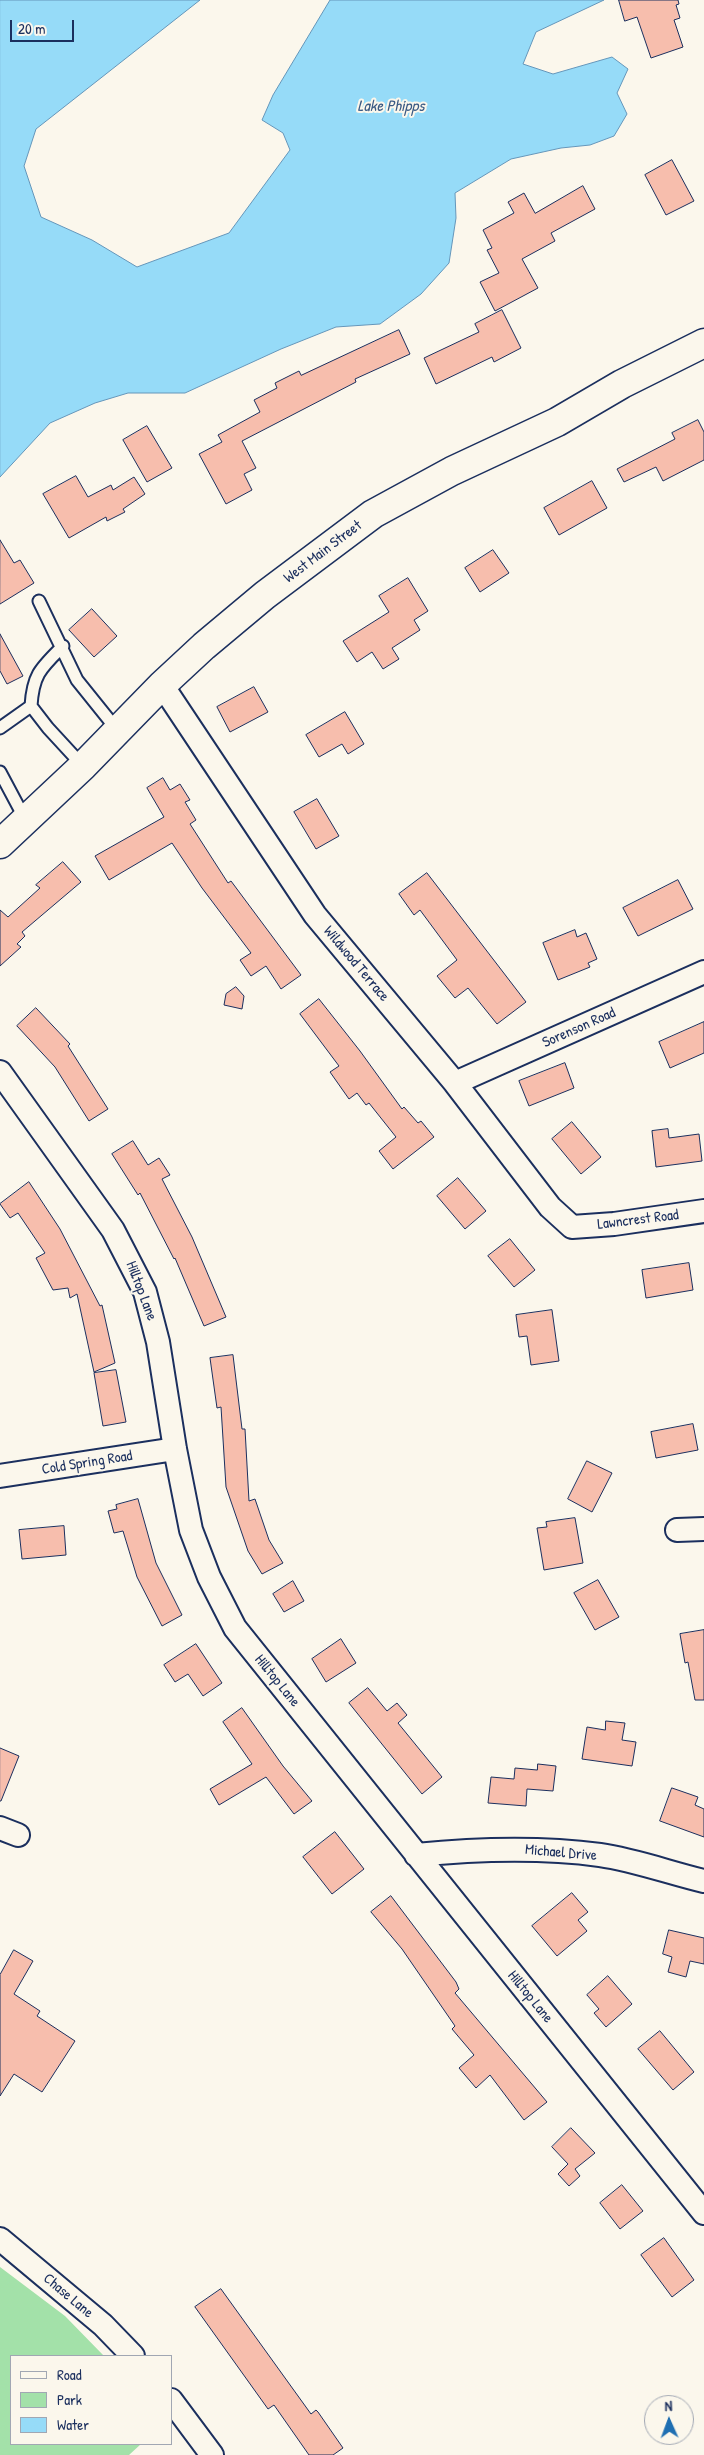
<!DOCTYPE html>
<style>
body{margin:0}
#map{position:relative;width:704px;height:2455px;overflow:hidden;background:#fbf7ec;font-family:"Patrick Hand",sans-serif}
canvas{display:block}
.legend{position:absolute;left:10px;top:2355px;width:162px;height:90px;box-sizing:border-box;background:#fbf7ec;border:1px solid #a1a7b3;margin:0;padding:6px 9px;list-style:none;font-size:15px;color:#1b2f5e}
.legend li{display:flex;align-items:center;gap:10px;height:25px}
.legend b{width:25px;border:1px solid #a1a7b3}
.north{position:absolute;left:644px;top:2395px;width:50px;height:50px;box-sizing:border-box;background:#fbf7ec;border:1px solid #a1a7b3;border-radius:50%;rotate:358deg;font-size:14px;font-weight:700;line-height:20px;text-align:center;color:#1b2f5e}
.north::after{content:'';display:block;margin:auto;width:18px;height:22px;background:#1f6fb2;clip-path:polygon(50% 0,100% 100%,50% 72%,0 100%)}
.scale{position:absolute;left:10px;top:20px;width:64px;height:22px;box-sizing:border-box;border:2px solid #1b2f5e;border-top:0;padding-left:6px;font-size:15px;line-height:18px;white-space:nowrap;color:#1b2f5e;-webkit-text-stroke:4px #fbf7ec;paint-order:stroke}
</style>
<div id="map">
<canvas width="704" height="2455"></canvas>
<ul class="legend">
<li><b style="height:6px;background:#fbf7ec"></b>Road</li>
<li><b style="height:14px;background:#a3e1a9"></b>Park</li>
<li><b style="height:14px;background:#96dbf8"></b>Water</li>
</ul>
<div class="north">N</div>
<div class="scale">20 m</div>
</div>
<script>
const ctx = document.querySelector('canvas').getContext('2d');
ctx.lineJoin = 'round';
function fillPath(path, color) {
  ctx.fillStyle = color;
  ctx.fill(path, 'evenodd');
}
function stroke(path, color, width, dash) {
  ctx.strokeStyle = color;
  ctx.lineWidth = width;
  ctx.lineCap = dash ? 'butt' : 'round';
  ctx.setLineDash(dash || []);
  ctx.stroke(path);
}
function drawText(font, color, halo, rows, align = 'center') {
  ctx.font = font + ' "Patrick Hand",sans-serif';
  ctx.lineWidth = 4;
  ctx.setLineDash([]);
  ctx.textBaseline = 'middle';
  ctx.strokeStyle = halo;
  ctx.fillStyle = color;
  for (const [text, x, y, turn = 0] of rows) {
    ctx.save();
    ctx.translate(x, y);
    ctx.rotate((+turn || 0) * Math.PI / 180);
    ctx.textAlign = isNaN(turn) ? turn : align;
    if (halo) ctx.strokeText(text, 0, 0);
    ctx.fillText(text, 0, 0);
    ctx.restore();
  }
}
fillPath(new Path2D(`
 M 0,2267 L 65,2316 L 104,2356 L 11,2356 L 11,2444 L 141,2444 L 129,2455 L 0,2455 Z`), '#a3e1a9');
const water = new Path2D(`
 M 0,0 L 200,0 L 36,129 L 24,166 L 41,217 L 92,240 L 137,267 L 229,233 L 290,150 L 283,133 L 262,120 L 273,95 L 330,0 L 604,0 L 536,32 L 523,64 L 553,74 L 612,57 L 628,69 L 617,93 L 627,114 L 614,136 L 590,145 L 561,148 L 511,159 L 455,193 L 456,218 L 449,263 L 421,294 L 380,324 L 336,327 L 281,349 L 185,393 L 128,393 L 95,403 L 50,423 L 0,477 Z`);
fillPath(water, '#96dbf8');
stroke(water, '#6596ba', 1);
const building = new Path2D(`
 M 619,0 L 678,0 L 679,4 L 676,5 L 680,18 L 674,20 L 683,47 L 651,58 L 637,17 L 625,21 Z
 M 672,160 L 694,201 L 666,215 L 645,175 Z
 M 583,186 L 595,209 L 551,233 L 555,241 L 522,259 L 538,288 L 495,311 L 480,282 L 499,273 L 487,250 L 492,248 L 483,230 L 514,213 L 508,202 L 524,193 L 535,213 Z
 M 502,310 L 521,348 L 494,362 L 492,357 L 436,384 L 424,358 L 479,332 L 475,324 Z
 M 399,330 L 410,354 L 355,379 L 356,382 L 242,441 L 256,468 L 244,474 L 252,490 L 226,504 L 199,454 L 222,442 L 218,435 L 260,412 L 254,400 L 277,388 L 275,383 L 299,371 L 301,375 Z
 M 698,420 L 704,432 L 704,460 L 663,481 L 656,467 L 624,482 L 617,469 L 675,439 L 672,433 Z
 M 147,426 L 172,468 L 147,482 L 123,440 Z
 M 76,476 L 88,497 L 111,485 L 113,490 L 134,477 L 145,494 L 123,509 L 125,512 L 107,521 L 106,517 L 69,538 L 43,494 Z
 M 592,481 L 607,508 L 559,535 L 544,508 Z
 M 0,540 L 14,563 L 20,560 L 34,583 L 0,604 Z
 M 493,550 L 509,573 L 480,592 L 465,568 Z
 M 408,578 L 428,611 L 414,620 L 420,630 L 392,648 L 399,659 L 383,669 L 372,652 L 357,662 L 343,641 L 389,612 L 379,596 Z
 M 92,609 L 117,636 L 94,657 L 69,630 Z
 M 0,634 L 23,676 L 7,684 L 0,671 Z
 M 254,687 L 268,712 L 230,732 L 217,707 Z
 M 345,712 L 364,744 L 348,754 L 342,744 L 319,757 L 306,735 Z
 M 163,778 L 170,790 L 180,784 L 190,800 L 185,802 L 196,820 L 190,824 L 228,883 L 231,881 L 301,975 L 281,989 L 266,966 L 251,976 L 240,960 L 251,953 L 202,888 L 172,843 L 109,880 L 95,856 L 164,817 L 147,788 Z
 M 317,799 L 339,836 L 316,849 L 294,812 Z
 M 63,862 L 81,882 L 22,932 L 25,936 L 17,944 L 21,947 L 0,966 L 0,910 L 8,917 L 40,888 L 36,885 Z
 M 427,873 L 526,1002 L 497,1024 L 468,988 L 455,998 L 437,976 L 457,960 L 420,910 L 414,915 L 399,894 Z
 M 678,880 L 693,909 L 638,936 L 623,908 Z
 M 575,930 L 577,937 L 586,933 L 597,959 L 588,963 L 590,967 L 558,980 L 543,943 Z
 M 236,987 L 244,996 L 242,1009 L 224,1005 L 226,994 Z
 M 319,999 L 360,1051 L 402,1109 L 404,1107 L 418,1123 L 421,1121 L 434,1137 L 393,1169 L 379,1151 L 396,1137 L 369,1103 L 366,1105 L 357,1093 L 349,1099 L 330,1072 L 339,1066 L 300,1014 Z
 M 36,1008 L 70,1044 L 68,1046 L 108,1109 L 89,1121 L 55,1067 L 17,1026 Z
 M 704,1022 L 704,1053 L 670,1068 L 659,1042 Z
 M 565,1063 L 574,1088 L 529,1106 L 519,1081 Z
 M 572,1122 L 601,1157 L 581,1174 L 552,1139 Z
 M 668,1129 L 669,1138 L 699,1134 L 702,1161 L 656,1167 L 652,1131 Z
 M 133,1141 L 148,1165 L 159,1158 L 170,1175 L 162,1179 L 192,1237 L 226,1317 L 204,1326 L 175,1258 L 174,1259 L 140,1193 L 138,1195 L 112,1154 Z
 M 458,1178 L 486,1211 L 465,1229 L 437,1196 Z
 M 29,1182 L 60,1229 L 100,1306 L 102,1305 L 115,1363 L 94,1372 L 77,1294 L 70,1298 L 68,1288 L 53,1290 L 36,1258 L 45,1253 L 18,1213 L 10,1218 L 0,1204 Z
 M 510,1239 L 535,1270 L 514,1287 L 488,1256 Z
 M 689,1263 L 693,1290 L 646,1298 L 642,1270 Z
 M 552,1310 L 559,1361 L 531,1365 L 527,1336 L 519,1337 L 516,1315 Z
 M 233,1355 L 242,1429 L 245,1429 L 249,1501 L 255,1499 L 269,1540 L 283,1563 L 262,1574 L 248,1551 L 226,1487 L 221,1407 L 217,1408 L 210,1358 Z
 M 116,1370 L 126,1422 L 103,1426 L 94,1373 Z
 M 693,1424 L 698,1450 L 656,1458 L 651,1432 Z
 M 587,1461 L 612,1473 L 592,1512 L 568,1499 Z
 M 138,1499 L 156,1563 L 182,1615 L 162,1626 L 137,1577 L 123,1531 L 114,1533 L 108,1511 L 117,1509 L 116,1505 Z
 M 575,1518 L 583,1563 L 544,1570 L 537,1528 L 547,1527 L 546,1522 Z
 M 64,1526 L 66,1555 L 22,1559 L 19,1530 Z
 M 598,1580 L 619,1617 L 595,1630 L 574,1593 Z
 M 293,1581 L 304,1601 L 284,1612 L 273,1594 Z
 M 704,1630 L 704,1700 L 695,1700 L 688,1662 L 685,1663 L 680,1634 Z
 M 341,1639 L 356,1663 L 326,1682 L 312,1659 Z
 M 196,1644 L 222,1683 L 203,1696 L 188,1674 L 175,1682 L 164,1665 Z
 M 368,1688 L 387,1711 L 397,1703 L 407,1715 L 398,1723 L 442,1777 L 422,1794 L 349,1703 Z
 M 242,1708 L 283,1766 L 312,1801 L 294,1814 L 266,1777 L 219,1805 L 210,1789 L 252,1764 L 223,1722 Z
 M 606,1721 L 625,1723 L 622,1740 L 636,1742 L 632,1766 L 582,1759 L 587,1727 L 605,1730 Z
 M 0,1748 L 19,1756 L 1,1801 L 0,1801 Z
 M 538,1764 L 556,1766 L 553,1791 L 527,1789 L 526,1806 L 488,1803 L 491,1777 L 514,1779 L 515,1768 L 537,1770 Z
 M 672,1788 L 698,1797 L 695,1805 L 704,1809 L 704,1837 L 660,1821 Z
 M 335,1832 L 364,1869 L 332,1894 L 303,1857 Z
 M 572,1893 L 588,1912 L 578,1920 L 587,1931 L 557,1956 L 532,1926 Z
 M 391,1896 L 456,1982 L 459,1989 L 455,1993 L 547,2102 L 524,2120 L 490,2075 L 476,2088 L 459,2068 L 474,2055 L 452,2029 L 455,2026 L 402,1949 L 371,1912 Z
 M 669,1930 L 704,1938 L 704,1964 L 690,1961 L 686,1977 L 668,1972 L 672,1957 L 663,1954 Z
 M 14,1950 L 33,1961 L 14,1994 L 40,2011 L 37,2016 L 75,2041 L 42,2092 L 14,2074 L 0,2096 L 0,1975 Z
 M 608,1976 L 632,2004 L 606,2027 L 594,2013 L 599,2009 L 587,1995 Z
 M 660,2031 L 694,2072 L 673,2090 L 638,2049 Z
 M 571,2128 L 595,2153 L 575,2169 L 580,2176 L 569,2186 L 558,2174 L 568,2164 L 552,2147 Z
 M 622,2185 L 643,2211 L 620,2229 L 600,2203 Z
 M 664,2238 L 694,2280 L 672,2297 L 641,2255 Z
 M 221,2289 L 311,2414 L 316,2410 L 318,2412 L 343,2448 L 333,2455 L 309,2455 L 274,2405 L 268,2409 L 195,2307 Z`);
fillPath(building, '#f7bead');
stroke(building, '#1b2f5e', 1);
const service = new Path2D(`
 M 39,601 L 77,680 L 118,731
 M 63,646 C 41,668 33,674 31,706 L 48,728 L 83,766
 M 0,728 L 31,706
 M 0,772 L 25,819`);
const minor = new Path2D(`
 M 162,685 L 315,915 L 455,1083 L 550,1207 L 572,1227 L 614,1224 L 704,1211
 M 0,1072 L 113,1230 L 145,1292 L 158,1342 L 175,1449 L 191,1530 L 209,1577 L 235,1628 L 704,2213
 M 455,1083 L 704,972
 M 0,1476 L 175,1449
 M 677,1530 L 704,1529
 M 0,1828 L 18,1835
 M 416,1855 C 477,1849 539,1847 600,1855 C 635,1860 670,1873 704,1881
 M 0,2239 L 103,2325 L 133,2356
 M 171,2400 L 212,2455`);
const tertiary = new Path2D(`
 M 0,844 L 83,766 L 162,685 L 204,646 L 265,595 L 373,514 L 452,471 L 557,422 L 622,384 L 704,343`);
stroke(service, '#1b2f5e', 15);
stroke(minor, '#1b2f5e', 26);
stroke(tertiary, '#1b2f5e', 31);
stroke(service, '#fbf7ec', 11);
stroke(minor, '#fbf7ec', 22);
stroke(tertiary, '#fbf7ec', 28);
drawText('15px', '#1b2f5e', '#fbf7ec', [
 ["West Main Street",323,552,-37],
 ["Wildwood Terrace",356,964,50],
 ["Sorenson Road",579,1028,-24],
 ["Lawncrest Road",638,1220,-7],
 ["Hilltop Lane",141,1291,69],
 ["Cold Spring Road",87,1463,-9],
 ["Hilltop Lane",277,1681,51],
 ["Michael Drive",561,1853,5],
 ["Hilltop Lane",530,1997,51],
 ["Chase Lane",68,2296,40]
]);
drawText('italic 16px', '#3a5a84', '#fbf7ec', [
 ["Lake Phipps",391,107]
]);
</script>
